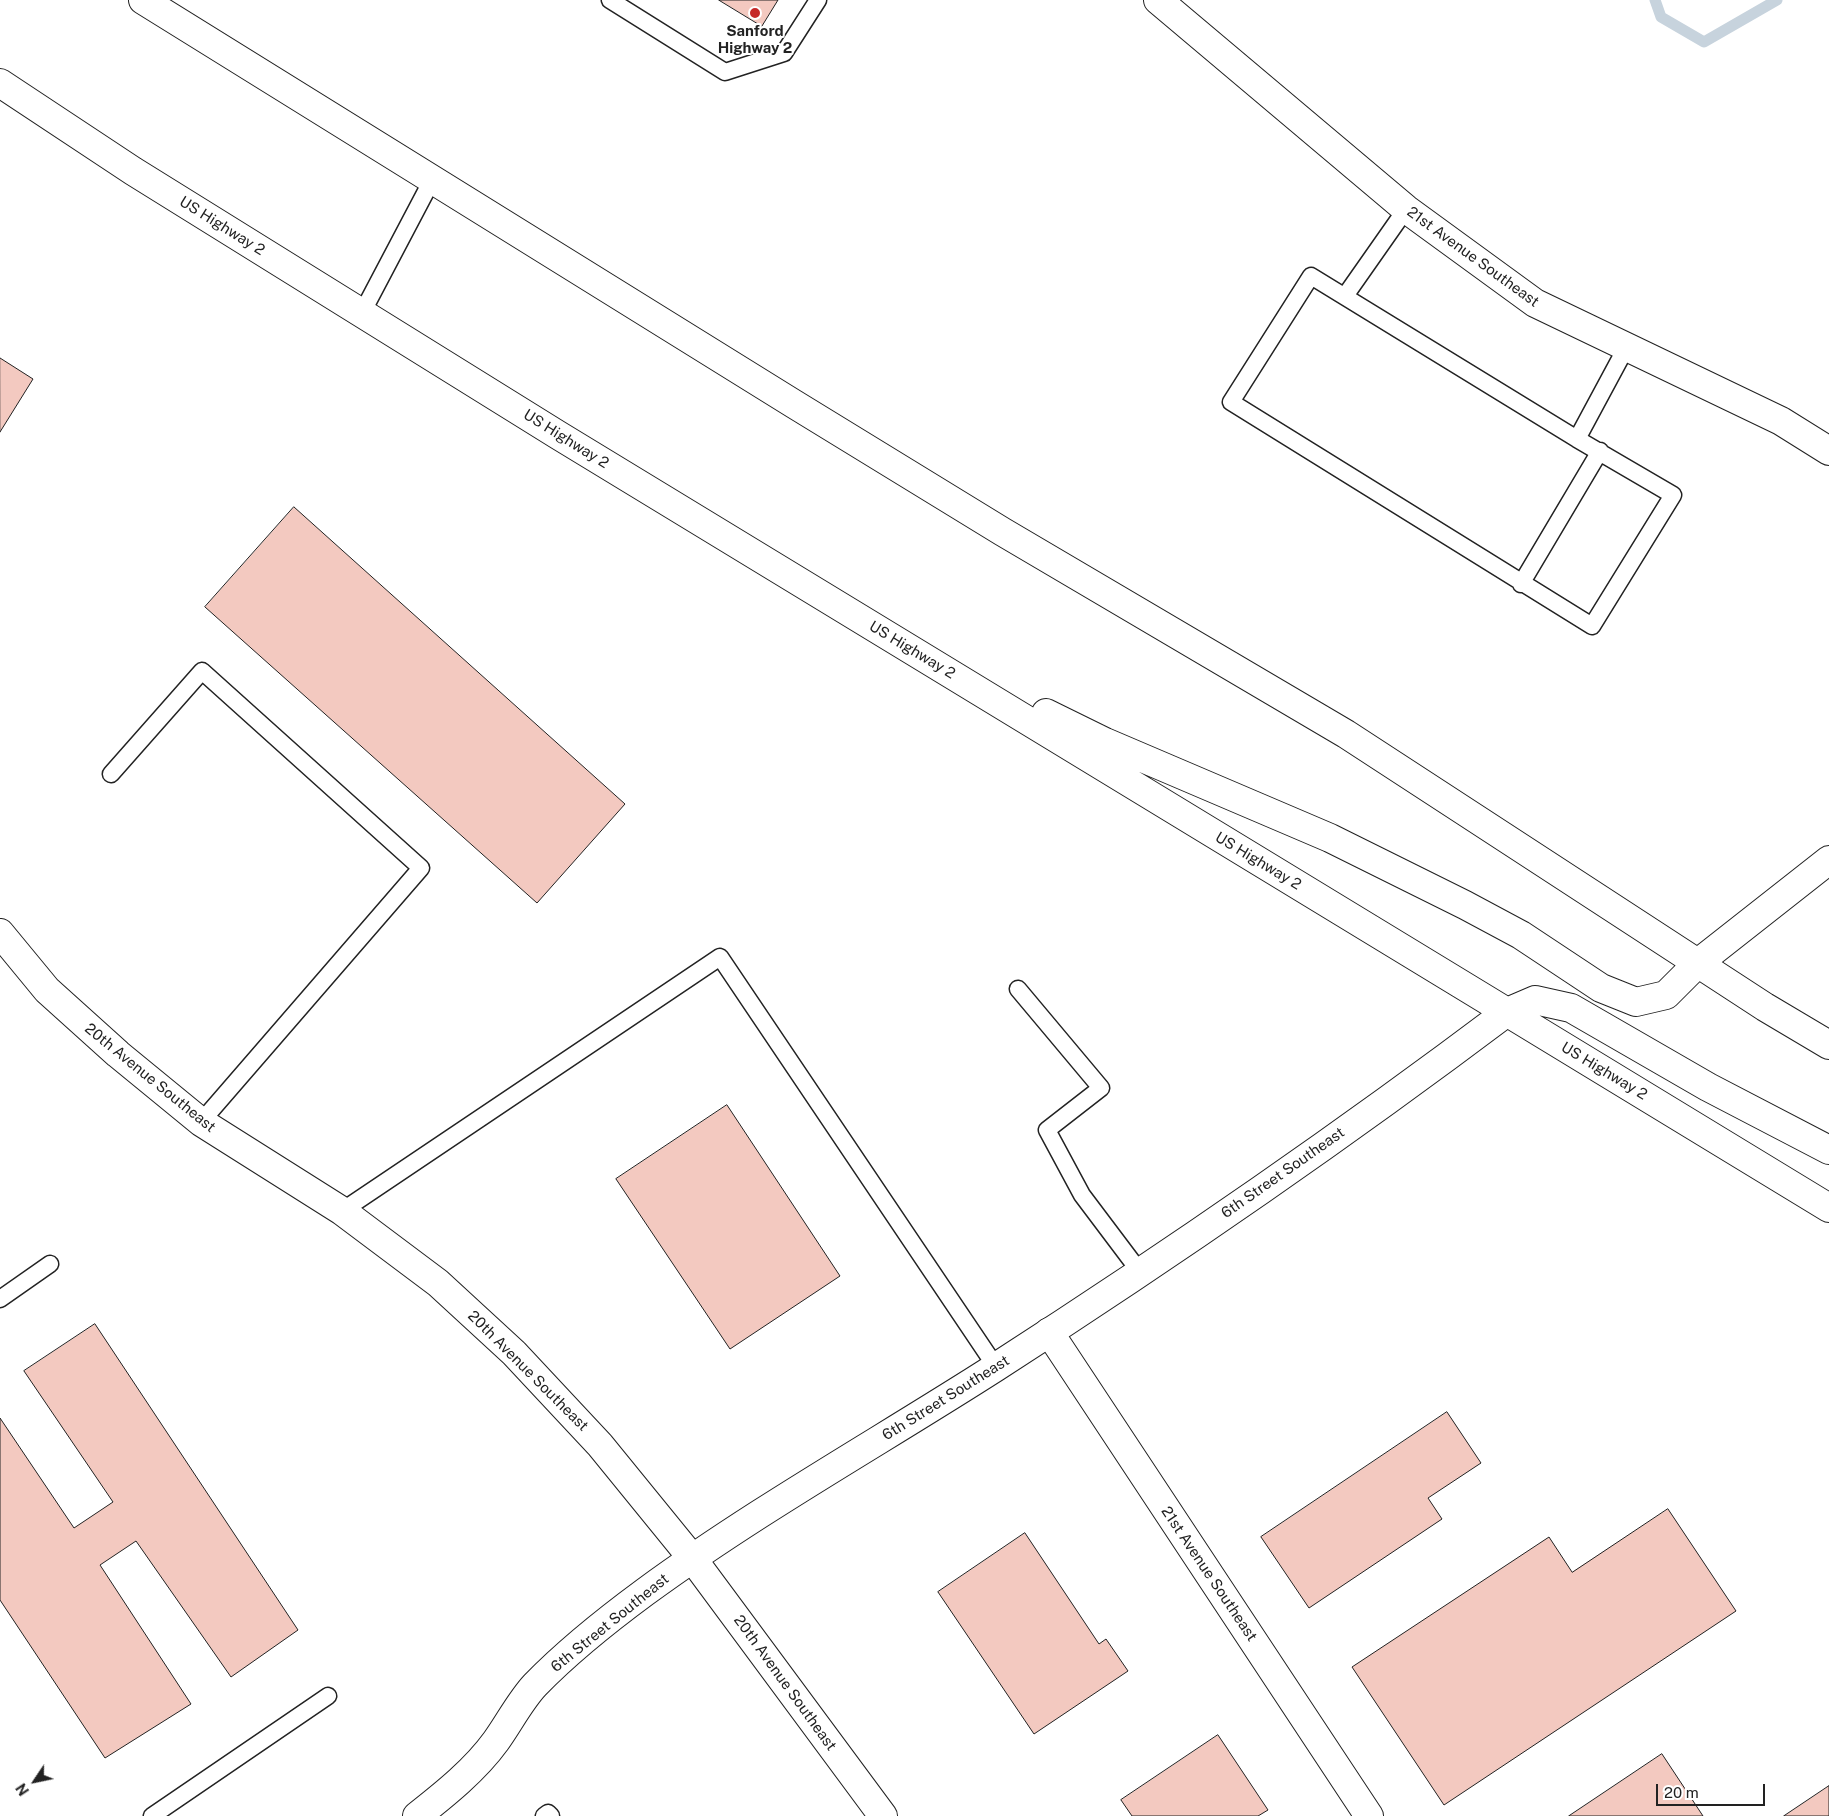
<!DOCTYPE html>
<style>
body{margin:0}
#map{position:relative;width:1829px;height:1816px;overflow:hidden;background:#fff;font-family:"Public Sans",sans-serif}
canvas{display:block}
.north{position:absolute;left:10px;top:1756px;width:50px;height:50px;-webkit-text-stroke:4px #fff;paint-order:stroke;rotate:236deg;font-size:14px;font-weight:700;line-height:20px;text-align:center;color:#222}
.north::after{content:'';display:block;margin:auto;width:18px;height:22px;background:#222;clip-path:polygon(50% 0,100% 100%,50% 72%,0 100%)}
.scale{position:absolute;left:1656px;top:1784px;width:109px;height:22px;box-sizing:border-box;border:2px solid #222;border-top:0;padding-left:6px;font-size:15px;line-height:18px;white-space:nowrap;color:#222;-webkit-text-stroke:4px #fff;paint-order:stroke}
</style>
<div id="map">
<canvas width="1829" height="1816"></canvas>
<div class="north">N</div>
<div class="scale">20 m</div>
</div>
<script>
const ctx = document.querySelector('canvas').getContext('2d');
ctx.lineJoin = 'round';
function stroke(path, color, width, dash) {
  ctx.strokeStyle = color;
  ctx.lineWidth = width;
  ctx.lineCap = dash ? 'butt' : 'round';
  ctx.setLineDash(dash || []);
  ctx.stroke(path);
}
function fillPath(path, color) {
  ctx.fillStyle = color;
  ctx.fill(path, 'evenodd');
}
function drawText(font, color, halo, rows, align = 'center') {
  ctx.font = font + ' "Public Sans",sans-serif';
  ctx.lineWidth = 4;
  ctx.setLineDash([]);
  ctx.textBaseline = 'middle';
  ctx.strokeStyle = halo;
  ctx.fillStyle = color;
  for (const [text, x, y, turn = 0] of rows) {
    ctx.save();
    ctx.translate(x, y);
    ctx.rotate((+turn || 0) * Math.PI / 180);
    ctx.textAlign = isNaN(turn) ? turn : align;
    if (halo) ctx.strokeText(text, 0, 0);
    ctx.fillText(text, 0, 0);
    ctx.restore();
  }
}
stroke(new Path2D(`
 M 1655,0 L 1661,17 L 1704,42 L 1777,0`), '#c7d3dd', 11);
const building = new Path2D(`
 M 719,0 L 778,0 L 762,26 Z
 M 0,358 L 33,379 L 0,432 Z
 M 294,507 L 625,804 L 537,903 L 205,607 Z
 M 727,1105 L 840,1276 L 730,1349 L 616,1179 Z
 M 95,1324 L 298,1630 L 231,1677 L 136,1541 L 100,1565 L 191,1704 L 105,1758 L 0,1600 L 0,1418 L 74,1528 L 113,1502 L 24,1371 Z
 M 1447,1412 L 1481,1463 L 1428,1498 L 1442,1519 L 1309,1608 L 1261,1537 Z
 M 1668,1509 L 1736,1611 L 1444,1805 L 1352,1667 L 1549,1537 L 1572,1572 Z
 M 1025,1533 L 1099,1644 L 1106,1639 L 1128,1671 L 1034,1734 L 938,1592 Z
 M 1218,1735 L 1268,1810 L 1258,1816 L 1132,1816 L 1121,1800 Z
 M 1662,1754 L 1703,1816 L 1569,1816 Z
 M 1829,1786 L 1829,1816 L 1784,1816 Z`);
fillPath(building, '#f3c9c0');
stroke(building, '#222', 1);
const lane = new Path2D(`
 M 610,0 L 725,72 L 784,53 L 818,0
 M 1345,296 L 1406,209
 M 362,313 L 432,180
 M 1577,439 L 1673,495 L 1592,626 L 1231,402 L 1311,276 L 1577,439 L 1627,346
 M 1521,584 L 1600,451
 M 111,774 L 202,671 L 421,868 L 201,1122
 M 1018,989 L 1101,1088 L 1047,1130 L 1082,1195 L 1140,1272
 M 342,1211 L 720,957 L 996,1367
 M 0,1299 L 50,1264
 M 152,1816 L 328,1696
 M 544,1816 L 548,1813 L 551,1816`);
const street = new Path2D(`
 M 1049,1332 L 1369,1816`);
const secondary = new Path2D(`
 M 1158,0 L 1406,209 L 1535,303 L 1781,421 L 1829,451
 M 0,933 L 47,990 L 118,1054 L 201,1122 L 342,1211 L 438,1283 L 514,1353 L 600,1445 L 692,1558 L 883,1816
 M 1698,963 L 1829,860
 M 417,1816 C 445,1794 475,1770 496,1741 C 509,1723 520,1701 535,1685 C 568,1651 607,1620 645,1592 C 757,1510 879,1442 996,1367 C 1170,1255 1341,1137 1507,1012`);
const highway = new Path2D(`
 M 143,0 L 794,404 L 1003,532 L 1346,734 L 1765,1007 L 1829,1045
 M 0,83 L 133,171 L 558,435 L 1829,1208
 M 1046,713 L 1105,742 L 1330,838 L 1465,905 L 1521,935 L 1601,988 L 1636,1002 L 1666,995 L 1698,963
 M 1507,1012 L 1535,1000 L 1571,1008 L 1708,1087 L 1829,1150`);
stroke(lane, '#222', 19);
stroke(street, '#222', 30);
stroke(secondary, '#222', 30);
stroke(highway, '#222', 30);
stroke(lane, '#fff', 16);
stroke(street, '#fff', 28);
stroke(secondary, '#fff', 28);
stroke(highway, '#fff', 28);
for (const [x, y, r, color] of [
 [755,13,6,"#c62828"]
]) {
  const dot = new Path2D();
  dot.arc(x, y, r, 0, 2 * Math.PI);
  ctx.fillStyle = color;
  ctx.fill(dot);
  stroke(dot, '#fff', 2);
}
drawText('bold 15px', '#222', '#fff', [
 ["Sanford",755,31],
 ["Highway 2",755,48]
]);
drawText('15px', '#222', '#fff', [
 ["US Highway 2",222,226,32],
 ["21st Avenue Southeast",1473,257,36],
 ["US Highway 2",566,439,32],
 ["US Highway 2",912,650,31],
 ["US Highway 2",1258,861,31],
 ["US Highway 2",1604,1071,31],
 ["20th Avenue Southeast",150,1078,39],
 ["6th Street Southeast",1283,1173,-35],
 ["20th Avenue Southeast",528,1371,45],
 ["6th Street Southeast",946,1398,-32],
 ["21st Avenue Southeast",1209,1574,56],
 ["6th Street Southeast",610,1623,-39],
 ["20th Avenue Southeast",785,1683,54]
]);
</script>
